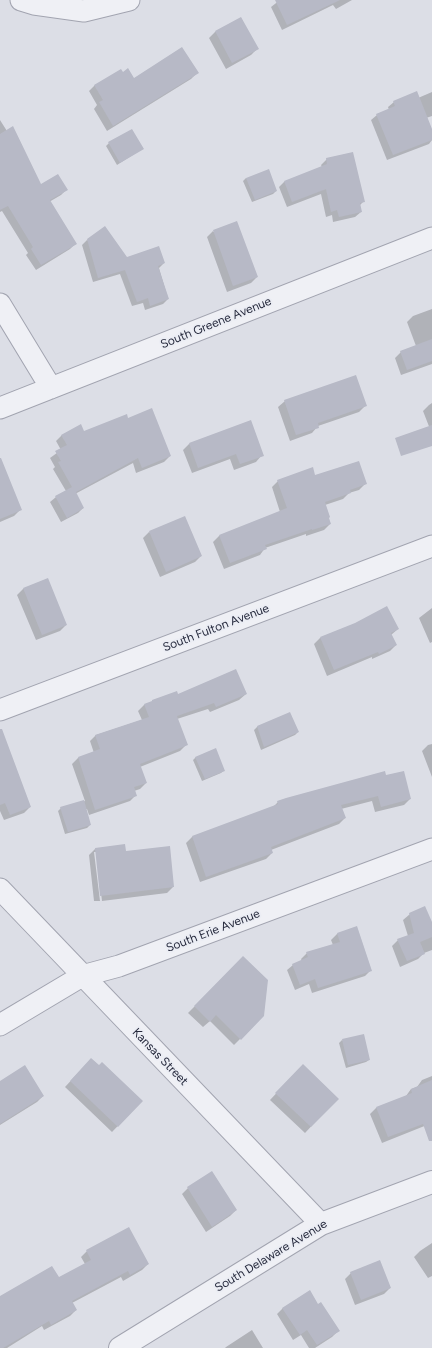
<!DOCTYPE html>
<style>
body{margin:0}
canvas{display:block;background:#dcdee6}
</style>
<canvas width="432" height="1348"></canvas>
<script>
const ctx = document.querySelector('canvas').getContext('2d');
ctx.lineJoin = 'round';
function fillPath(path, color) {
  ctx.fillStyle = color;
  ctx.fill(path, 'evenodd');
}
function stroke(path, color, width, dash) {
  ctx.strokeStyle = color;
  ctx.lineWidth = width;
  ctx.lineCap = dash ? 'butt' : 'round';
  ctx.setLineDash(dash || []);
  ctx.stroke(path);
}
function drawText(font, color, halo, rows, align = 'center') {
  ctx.font = font + ' Figtree,sans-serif';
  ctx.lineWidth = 3.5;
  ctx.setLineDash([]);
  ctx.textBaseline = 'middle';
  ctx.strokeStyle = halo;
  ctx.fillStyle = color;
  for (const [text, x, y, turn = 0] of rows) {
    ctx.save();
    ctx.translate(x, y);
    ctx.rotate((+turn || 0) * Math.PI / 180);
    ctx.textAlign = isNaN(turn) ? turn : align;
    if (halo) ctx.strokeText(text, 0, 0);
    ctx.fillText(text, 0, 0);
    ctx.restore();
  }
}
fillPath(new Path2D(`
 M 280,0 L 352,0 L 336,9 L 333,5 L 282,30 L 271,7 Z
 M 241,18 L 257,49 L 251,55 L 226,69 L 209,38 L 215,32 Z
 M 197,73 L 191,79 L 107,131 L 94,109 L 97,105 L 89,91 L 95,85 L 123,74 L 134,79 Z
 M 432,92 L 432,116 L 426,118 L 432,132 L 432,140 L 429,144 L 387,160 L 371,120 L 377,115 L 389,110 L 388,107 L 394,102 L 418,98 Z
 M 0,120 L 41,185 L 66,190 L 61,195 L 49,202 L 75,244 L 70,249 L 36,270 L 26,255 L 28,253 L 2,211 L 0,212 Z
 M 109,143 L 142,149 L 117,165 L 106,146 Z
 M 327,159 L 364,201 L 359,206 L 361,212 L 355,217 L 333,222 L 332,215 L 326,217 L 321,194 L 287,207 L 279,187 L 284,182 L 322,167 L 321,165 Z
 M 246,178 L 276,191 L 273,194 L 252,202 L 243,181 Z
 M 213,231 L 257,277 L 251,283 L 227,292 L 207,237 Z
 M 87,240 L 127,258 L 164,263 L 159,268 L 168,299 L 163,304 L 145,310 L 143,303 L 132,306 L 120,274 L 93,282 L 82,245 Z
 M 432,309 L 432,364 L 401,375 L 395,358 L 401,352 L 416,346 L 407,322 L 413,316 Z
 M 285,401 L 365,406 L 359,412 L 318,426 L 312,433 L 290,441 L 278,407 Z
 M 432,403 L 432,428 L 430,429 L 423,411 L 429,405 Z
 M 128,419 L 170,456 L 164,462 L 136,473 L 133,463 L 75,494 L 83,508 L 78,513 L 61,522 L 50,502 L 56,497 L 66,491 L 53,469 L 55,467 L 50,458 L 61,450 L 56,441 L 62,435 L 84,432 Z
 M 189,444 L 262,455 L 256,462 L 234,470 L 230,459 L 192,473 L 183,450 Z
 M 0,467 L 20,510 L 14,516 L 0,522 Z
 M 278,481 L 365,484 L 359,490 L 349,493 L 343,499 L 325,505 L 330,524 L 324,530 L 306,536 L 306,534 L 265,548 L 260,555 L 224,569 L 213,542 L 219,536 L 280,512 L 272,487 Z
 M 149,532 L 201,556 L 195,562 L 160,577 L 143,538 Z
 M 47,579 L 66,625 L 60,631 L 36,640 L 17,595 L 23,589 Z
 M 432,608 L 432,642 L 430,643 L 419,618 Z
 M 398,629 L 391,635 L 396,645 L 390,651 L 372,659 L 372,657 L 327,676 L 314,644 L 320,638 Z
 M 246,694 L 239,700 L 210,712 L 208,709 L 177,719 L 186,745 L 180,751 L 140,767 L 146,783 L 140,789 L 134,791 L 136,795 L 130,801 L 89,815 L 87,809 L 85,809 L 90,825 L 87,828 L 65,834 L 58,811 L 61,808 L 85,801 L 72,764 L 78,758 L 94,753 L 90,741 L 96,735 L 142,720 L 138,711 L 144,705 L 177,695 Z
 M 290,714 L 298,732 L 295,735 L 261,750 L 254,730 L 257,727 Z
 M 432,744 L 432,777 L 422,751 L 428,745 Z
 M 196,757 L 224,770 L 221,773 L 202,781 L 193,760 Z
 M 0,763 L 30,807 L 24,813 L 4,820 L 0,811 Z
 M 386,776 L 410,799 L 404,805 L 375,812 L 372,801 L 341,809 L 345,818 L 339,824 L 271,850 L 272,853 L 266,859 L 200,882 L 186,843 L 192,837 L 273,807 L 278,802 Z
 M 95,849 L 125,852 L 173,887 L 167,893 L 102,901 L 96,852 L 94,852 L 100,901 L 94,901 L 89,855 Z
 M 410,914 L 432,925 L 432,950 L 424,953 L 418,959 L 400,967 L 392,946 L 398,940 L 408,936 L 403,920 Z
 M 356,927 L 370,971 L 365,976 L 312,993 L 309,984 L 295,990 L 287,970 L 293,965 L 302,961 L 301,959 L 307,953 L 333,945 L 331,940 L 337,934 Z
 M 243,958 L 263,1016 L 234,1045 L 210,1021 L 203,1027 L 188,1013 Z
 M 342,1040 L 369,1060 L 366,1062 L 346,1068 L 339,1043 Z
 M 91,1059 L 142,1101 L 112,1132 L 65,1087 Z
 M 303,1065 L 337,1099 L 305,1133 L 270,1100 Z
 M 432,1076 L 432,1123 L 382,1143 L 370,1114 L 376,1108 L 406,1096 L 411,1089 L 417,1087 L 422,1080 Z
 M 0,1082 L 43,1096 L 37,1102 L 0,1125 Z
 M 212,1172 L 236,1210 L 230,1216 L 206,1232 L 182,1194 L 188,1188 Z
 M 432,1243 L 432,1276 L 428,1278 L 414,1257 L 420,1251 Z
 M 87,1251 L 148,1264 L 142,1270 L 123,1281 L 121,1277 L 72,1303 L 76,1310 L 70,1316 L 44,1330 L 42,1326 L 7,1348 L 0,1348 L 0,1324 L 58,1279 L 85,1264 L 81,1257 Z
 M 351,1273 L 390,1288 L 384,1294 L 355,1305 L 345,1279 Z
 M 283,1308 L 338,1331 L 332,1337 L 315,1348 L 309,1348 L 301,1335 L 293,1340 L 277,1314 Z
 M 252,1330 L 263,1348 L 225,1348 L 226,1347 Z`), '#0003');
fillPath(new Path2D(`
 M 275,0 L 340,0 L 287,25 Z
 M 241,17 L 259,49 L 232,63 L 215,31 Z
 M 182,47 L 199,73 L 113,126 L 99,102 L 103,100 L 94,85 L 121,69 L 123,72 L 128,68 L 134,78 Z
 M 417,91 L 432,129 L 432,140 L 393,155 L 376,114 L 395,106 L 393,101 Z
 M 13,126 L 41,184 L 58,174 L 68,190 L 50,200 L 77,244 L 41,265 L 31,249 L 33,247 L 8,206 L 0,210 L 0,134 Z
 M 132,129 L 144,149 L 120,163 L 108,142 Z
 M 353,152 L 365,202 L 360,203 L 362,212 L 339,217 L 337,210 L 331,212 L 326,189 L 292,202 L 284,181 L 327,164 L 326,158 Z
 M 269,169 L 277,191 L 255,200 L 246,178 Z
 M 237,221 L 258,277 L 233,286 L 213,230 Z
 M 105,226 L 127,257 L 159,246 L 165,263 L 158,266 L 169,299 L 150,306 L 148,298 L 137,302 L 125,270 L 98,278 L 87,239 Z
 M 432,339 L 432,361 L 407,370 L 400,351 Z
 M 356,375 L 367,406 L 318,423 L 319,428 L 296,435 L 284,400 Z
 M 152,408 L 171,456 L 142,468 L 138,458 L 76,492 L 84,508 L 67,518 L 55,496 L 72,487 L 58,462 L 61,461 L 55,451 L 67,445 L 61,435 L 81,424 L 84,431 L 127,414 L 128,418 Z
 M 251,420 L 264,456 L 240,464 L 236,454 L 198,468 L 189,443 Z
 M 432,425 L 432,446 L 401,456 L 395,438 Z
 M 0,458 L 1,458 L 22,510 L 0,519 Z
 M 359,461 L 367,484 L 350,490 L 351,493 L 325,502 L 330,517 L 329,518 L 331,524 L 312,530 L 312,529 L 265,545 L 267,549 L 230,563 L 219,535 L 287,508 L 277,480 L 313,467 L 315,475 Z
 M 185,516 L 202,556 L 166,572 L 149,531 Z
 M 48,578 L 67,625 L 42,635 L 23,588 Z
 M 387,606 L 399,629 L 391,633 L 397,645 L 379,654 L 378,652 L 334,670 L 320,637 L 355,623 Z
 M 236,669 L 247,694 L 216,707 L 214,703 L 177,716 L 188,745 L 140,764 L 147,783 L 134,787 L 137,796 L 95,810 L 78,757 L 100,749 L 95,735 L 149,717 L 144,704 L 152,701 L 152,700 L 177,691 L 178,694 Z
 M 290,712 L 299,732 L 264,747 L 257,726 Z
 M 0,729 L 2,729 L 31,807 L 10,815 L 5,803 L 0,805 Z
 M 216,748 L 225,771 L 205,779 L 195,757 Z
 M 385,771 L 386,775 L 404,771 L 411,799 L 381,807 L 378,796 L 341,805 L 346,818 L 271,847 L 273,853 L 206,877 L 192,836 L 278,804 L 277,801 L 286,798 Z
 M 84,800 L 91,825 L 68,832 L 60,807 Z
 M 125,844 L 126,851 L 170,846 L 174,887 L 100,896 L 95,848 Z
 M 425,906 L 432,922 L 432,937 L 420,942 L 425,954 L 407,961 L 397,939 L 414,933 L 409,913 Z
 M 357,926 L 372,971 L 318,988 L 315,979 L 300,985 L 292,964 L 308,957 L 306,952 L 340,942 L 337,933 Z
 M 243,956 L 268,980 L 264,1016 L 241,1040 L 216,1015 L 210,1022 L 194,1006 Z
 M 364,1034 L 370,1060 L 348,1065 L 342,1039 Z
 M 91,1058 L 99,1065 L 102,1062 L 143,1101 L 118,1127 L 70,1081 Z
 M 303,1064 L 339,1099 L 311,1127 L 275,1093 Z
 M 25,1065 L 44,1096 L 0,1124 L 0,1081 Z
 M 432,1080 L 432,1141 L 429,1141 L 423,1124 L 388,1137 L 376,1107 L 412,1093 L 411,1089 Z
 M 212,1171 L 237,1210 L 212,1227 L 187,1187 Z
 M 129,1227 L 149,1264 L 130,1275 L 128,1271 L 72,1301 L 77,1310 L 51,1325 L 49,1321 L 3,1348 L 0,1348 L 0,1296 L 52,1266 L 59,1277 L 91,1260 L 86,1250 Z
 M 380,1260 L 391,1288 L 361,1300 L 350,1272 Z
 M 310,1290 L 318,1304 L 321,1302 L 340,1331 L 317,1345 L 307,1330 L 300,1335 L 282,1308 Z`), '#b7b9c6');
const minor = new Path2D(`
 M 21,0 L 34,4 L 84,11 L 129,0
 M 0,304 L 51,388
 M 0,408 L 432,238
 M 0,710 L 432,546
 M 0,889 L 321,1224
 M 0,1025 L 82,976 L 119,966 L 432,849`);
const tertiary = new Path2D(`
 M 120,1348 L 321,1224 L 432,1182`);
stroke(minor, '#a2a4b0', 23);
stroke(tertiary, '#a2a4b0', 24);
stroke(minor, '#eff0f5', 21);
stroke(tertiary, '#eff0f5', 22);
drawText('12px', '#262a3d', '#ebedf4', [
 ["South Greene Avenue",216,323,-22],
 ["South Fulton Avenue",216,628,-21],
 ["South Erie Avenue",213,931,-21],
 ["Kansas Street",160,1057,46],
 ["South Delaware Avenue",271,1256,-31]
]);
</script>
